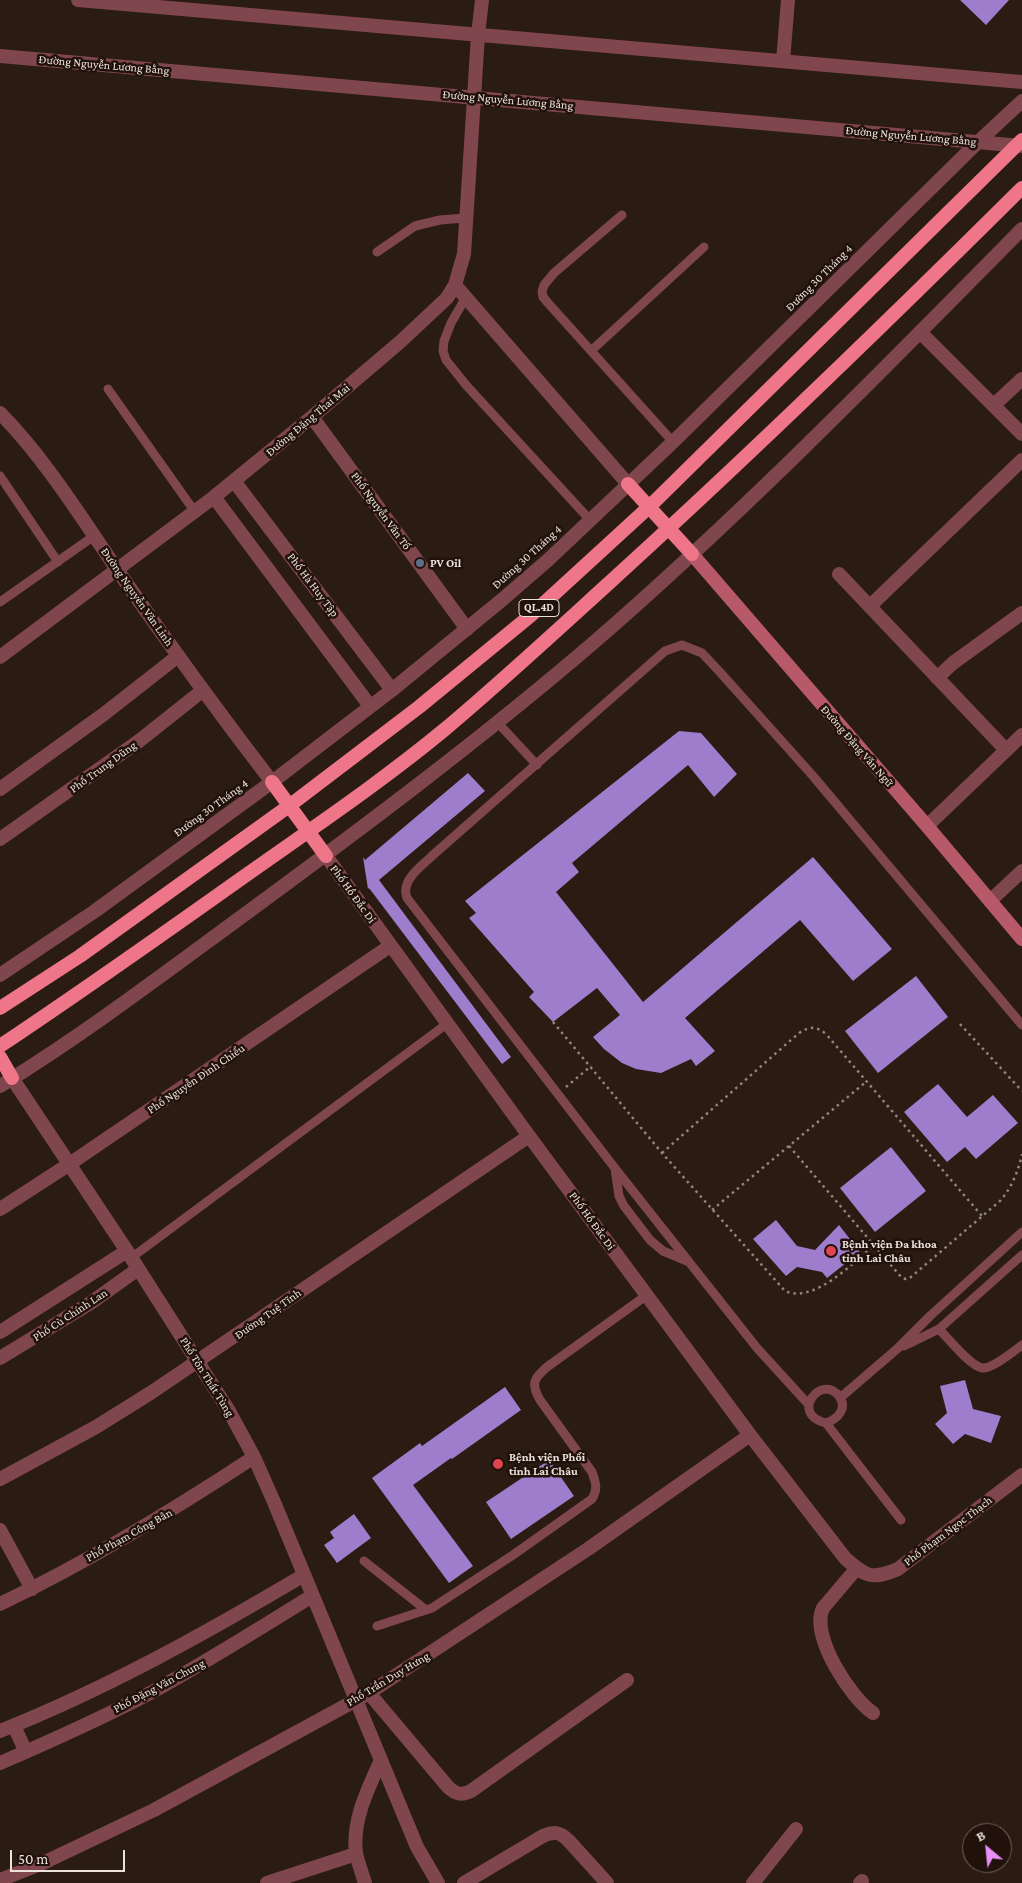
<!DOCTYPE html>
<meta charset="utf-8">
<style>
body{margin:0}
#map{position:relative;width:1022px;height:1883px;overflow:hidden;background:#2a1b13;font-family:"Crimson Pro",serif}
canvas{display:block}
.north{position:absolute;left:962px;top:1823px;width:50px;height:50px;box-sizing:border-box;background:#20120a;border:1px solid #72655e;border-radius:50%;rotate:332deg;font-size:14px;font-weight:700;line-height:20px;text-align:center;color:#ece1db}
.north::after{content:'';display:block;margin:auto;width:18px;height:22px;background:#eb8dfb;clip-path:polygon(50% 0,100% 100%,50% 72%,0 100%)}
.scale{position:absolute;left:10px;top:1850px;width:115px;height:22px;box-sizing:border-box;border:2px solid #ece1db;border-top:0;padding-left:6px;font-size:15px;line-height:18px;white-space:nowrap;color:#ece1db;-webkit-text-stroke:4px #20120a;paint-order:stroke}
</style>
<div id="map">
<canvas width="1022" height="1883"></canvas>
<div class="north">B</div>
<div class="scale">50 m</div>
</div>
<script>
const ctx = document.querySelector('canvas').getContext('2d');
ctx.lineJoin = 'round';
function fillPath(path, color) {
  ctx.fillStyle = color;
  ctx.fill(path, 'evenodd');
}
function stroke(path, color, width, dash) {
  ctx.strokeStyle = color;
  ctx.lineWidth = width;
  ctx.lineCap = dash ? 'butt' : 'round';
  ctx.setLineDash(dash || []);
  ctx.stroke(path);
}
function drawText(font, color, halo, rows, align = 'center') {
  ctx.font = font + ' "Crimson Pro",serif';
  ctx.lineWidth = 5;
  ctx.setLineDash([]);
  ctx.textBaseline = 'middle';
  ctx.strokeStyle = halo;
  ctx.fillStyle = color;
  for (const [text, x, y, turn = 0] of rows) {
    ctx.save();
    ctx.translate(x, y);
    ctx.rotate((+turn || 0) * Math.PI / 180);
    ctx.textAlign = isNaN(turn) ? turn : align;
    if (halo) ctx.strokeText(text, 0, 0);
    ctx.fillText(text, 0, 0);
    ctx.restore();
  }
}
fillPath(new Path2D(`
 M 960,0 L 1009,0 L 986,25 Z
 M 679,731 L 701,733 L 737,774 L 714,797 L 688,765 L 572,863 L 579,872 L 556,892 L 643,1002 L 813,857 L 892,949 L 853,981 L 800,920 L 685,1018 L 715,1051 L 696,1066 L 691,1059 L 661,1073 L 636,1069 L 622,1063 L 604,1049 L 593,1037 L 620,1015 L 597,988 L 553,1022 L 529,997 L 534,992 L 469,918 L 476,913 L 465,901 Z
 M 468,773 L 485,791 L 379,880 L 511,1057 L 502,1064 L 369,888 L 368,889 L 363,857 L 365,860 Z
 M 916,976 L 948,1017 L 878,1073 L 845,1031 Z
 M 938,1084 L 967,1117 L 993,1095 L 1018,1123 L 976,1159 L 965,1147 L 947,1162 L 904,1112 Z
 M 891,1147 L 926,1191 L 875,1232 L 840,1188 Z
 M 776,1220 L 797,1246 L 815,1250 L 839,1225 L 860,1252 L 827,1278 L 822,1272 L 797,1267 L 786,1276 L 753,1239 Z
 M 965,1380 L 973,1409 L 1001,1416 L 991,1443 L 965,1434 L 953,1444 L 935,1424 L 947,1413 L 940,1386 Z
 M 505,1387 L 521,1410 L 452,1459 L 451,1458 L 413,1485 L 473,1566 L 449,1583 L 372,1478 L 420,1443 L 422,1446 Z
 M 549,1460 L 574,1496 L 511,1539 L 486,1502 Z
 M 354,1514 L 371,1538 L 337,1563 L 324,1545 L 334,1538 L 330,1532 Z`), '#9d7dcc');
stroke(new Path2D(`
 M 553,1022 L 662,1153 L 785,1291 C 814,1304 852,1263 874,1246
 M 960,1024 L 1022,1091
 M 566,1087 L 591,1066
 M 789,1146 L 902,1278 L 906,1279 L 911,1277 L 1000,1201 C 1012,1187 1018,1172 1022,1154
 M 662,1153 L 799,1033 C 810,1026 816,1026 826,1034 L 982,1216
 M 712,1210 L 867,1081`), '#92857e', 2.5, [2.5, 4]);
stroke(new Path2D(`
 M 622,215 L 554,273 L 544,285 L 542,292 L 543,297 L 548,303 L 673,442
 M 377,252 L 415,226 L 440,220 L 465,218
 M 466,297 L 451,323 L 444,341 L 443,351 L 446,360 L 466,385 L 590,520
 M 592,350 L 704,247
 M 108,389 L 195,512
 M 0,476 L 58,562
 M 0,602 L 94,536
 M 497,722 L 537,765
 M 615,1169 L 619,1196 L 624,1206 L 650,1240 L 663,1251 L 687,1261
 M 131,1258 L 448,1023
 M 939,1329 C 948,1338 970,1366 982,1368 C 992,1369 1014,1351 1022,1345
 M 904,1346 L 939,1329 L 1022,1255
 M 840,1398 L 897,1349 L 930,1316 L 1022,1232
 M 809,1405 L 757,1348 L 614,1167 L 407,898 C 400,880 422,866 433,855 L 665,651 L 682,645 L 702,653 L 718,670 L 813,776 L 1022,1025
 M 826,1423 C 838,1419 848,1408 839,1396 C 821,1373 789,1415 826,1423 L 901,1520
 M 364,1561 L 426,1610
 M 377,1626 L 432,1608 L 513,1555 L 592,1499 C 598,1489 596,1483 592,1472 L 540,1400 C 531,1384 533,1379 547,1367 L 647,1295`), '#80464d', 9);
stroke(new Path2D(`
 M 78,0 L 1022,82
 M 0,56 L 1022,146
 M 783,61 L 788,0
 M 455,285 L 628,484
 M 920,332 L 1022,434
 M 994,405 L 1022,379
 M 312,417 L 467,629
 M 234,481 L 392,690
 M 214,497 L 370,706
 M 839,574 L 1006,750
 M 870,606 L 1022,460
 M 0,657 L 214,497 L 312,417 L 400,342 L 447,298 L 455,285 L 464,254 L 478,35 L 482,0
 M 937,678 L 953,663 L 1022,613
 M 0,789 L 104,714 L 178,656
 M 927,826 L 1022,735
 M 0,839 L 139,741 L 202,691
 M 326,856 L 529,1136 L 750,1435 L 845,1558 C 866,1577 872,1580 898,1569 L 1022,1475
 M 990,901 L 1022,871
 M 12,1078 L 127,1251 L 229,1411 L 254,1457 L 274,1502 L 417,1847 L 438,1883
 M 0,1209 L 68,1165 L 390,946
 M 0,1332 L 127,1251
 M 0,1358 L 92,1302 L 138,1269
 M 0,1479 L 96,1427 L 152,1392 L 529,1136
 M 0,1530 L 32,1589
 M 857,1568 L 823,1608 C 810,1636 850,1697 873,1713
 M 0,1604 C 88,1562 172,1511 254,1457
 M 369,1693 L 448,1787 C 456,1794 461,1796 471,1791 L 627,1680
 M 14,1726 L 26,1752
 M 0,1731 C 106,1689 206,1633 304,1575
 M 0,1763 C 51,1741 102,1718 152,1692 C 206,1662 259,1629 312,1596
 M 0,1880 L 43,1863 L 154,1810 L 369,1693 L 588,1549 L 750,1435
 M 267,1883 L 356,1854
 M 365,1883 C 362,1873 358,1863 356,1853 C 352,1820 368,1789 381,1760
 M 464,1883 L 543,1836 C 555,1831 560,1832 569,1841 L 607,1883
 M 753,1883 L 796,1829
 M 860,1883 L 862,1881`), '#80464d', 14);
stroke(new Path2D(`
 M 0,413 C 46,460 81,517 118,571 C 168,643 219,713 272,782
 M 0,975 L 95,911 L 272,782 L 392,690 L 503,599 L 548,560 L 673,442 L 978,142 L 1022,101
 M 0,1086 C 86,1033 166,972 248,912 C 365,826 481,739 592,644 C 742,514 882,371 1022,229`), '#80464d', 14);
stroke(new Path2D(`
 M 692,554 L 927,826 L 1022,939`), '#b75968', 14);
stroke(new Path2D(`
 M 628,484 L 692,554
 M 272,782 L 326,856
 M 0,1008 L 80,956 L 289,806 L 419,707 L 530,616 L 649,507 L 1022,140
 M 0,1046 C 84,990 166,932 249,873 C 314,827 381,782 444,730 C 500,683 554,633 609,583 C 750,455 887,322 1022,188
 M 0,1057 L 12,1078`), '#ee7688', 14);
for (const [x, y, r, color] of [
 [420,563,5,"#5c6f8a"],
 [831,1251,6,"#e0444e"],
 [498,1464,6,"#e0444e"]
]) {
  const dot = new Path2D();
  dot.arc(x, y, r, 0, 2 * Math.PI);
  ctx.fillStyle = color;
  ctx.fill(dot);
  stroke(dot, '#20120a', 2);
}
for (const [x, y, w] of [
 [539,608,40]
]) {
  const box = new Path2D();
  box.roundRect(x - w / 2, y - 8.5, w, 17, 4);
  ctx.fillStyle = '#20120a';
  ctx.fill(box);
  stroke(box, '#ece1db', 1);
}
drawText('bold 11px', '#ece1db', null, [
 ["QL.4D",539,608]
]);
drawText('12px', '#ece1db', '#20120a', [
 ["Đường Nguyễn Lương Bằng",104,65,5],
 ["Đường Nguyễn Lương Bằng",508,100,5],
 ["Đường Nguyễn Lương Bằng",911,136,5],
 ["Đường 30 Tháng 4",819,278,-45],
 ["Đường Đặng Thai Mai",308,420,-40],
 ["Phố Nguyễn Văn Tố",381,511,54],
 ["Đường 30 Tháng 4",527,557,-42],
 ["Phố Hà Huy Tập",313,585,53],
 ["Đường Nguyễn Văn Linh",137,597,55],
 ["Đường Đặng Văn Ngữ",857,746,49],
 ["Phố Trung Dũng",103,767,-36],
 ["Đường 30 Tháng 4",211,808,-36],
 ["Phố Hồ Đắc Di",353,894,54],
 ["Phố Nguyễn Đình Chiểu",196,1079,-34],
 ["Phố Hồ Đắc Di",592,1221,54],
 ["Đường Tuệ Tĩnh",268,1314,-35],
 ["Phố Cù Chính Lan",70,1315,-33],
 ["Phố Tôn Thất Tùng",207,1377,58],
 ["Phố Phạm Ngọc Thạch",948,1531,-37],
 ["Phố Phạm Công Bân",129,1535,-29],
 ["Phố Trần Duy Hưng",388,1679,-31],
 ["Phố Đặng Văn Chung",159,1686,-28]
]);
drawText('bold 12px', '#ece1db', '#20120a', [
 ["PV Oil",430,563],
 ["Bệnh viện Đa khoa",842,1244],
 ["tỉnh Lai Châu",842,1258],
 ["Bệnh viện Phổi",509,1457],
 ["tỉnh Lai Châu",509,1471]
], 'left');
</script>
